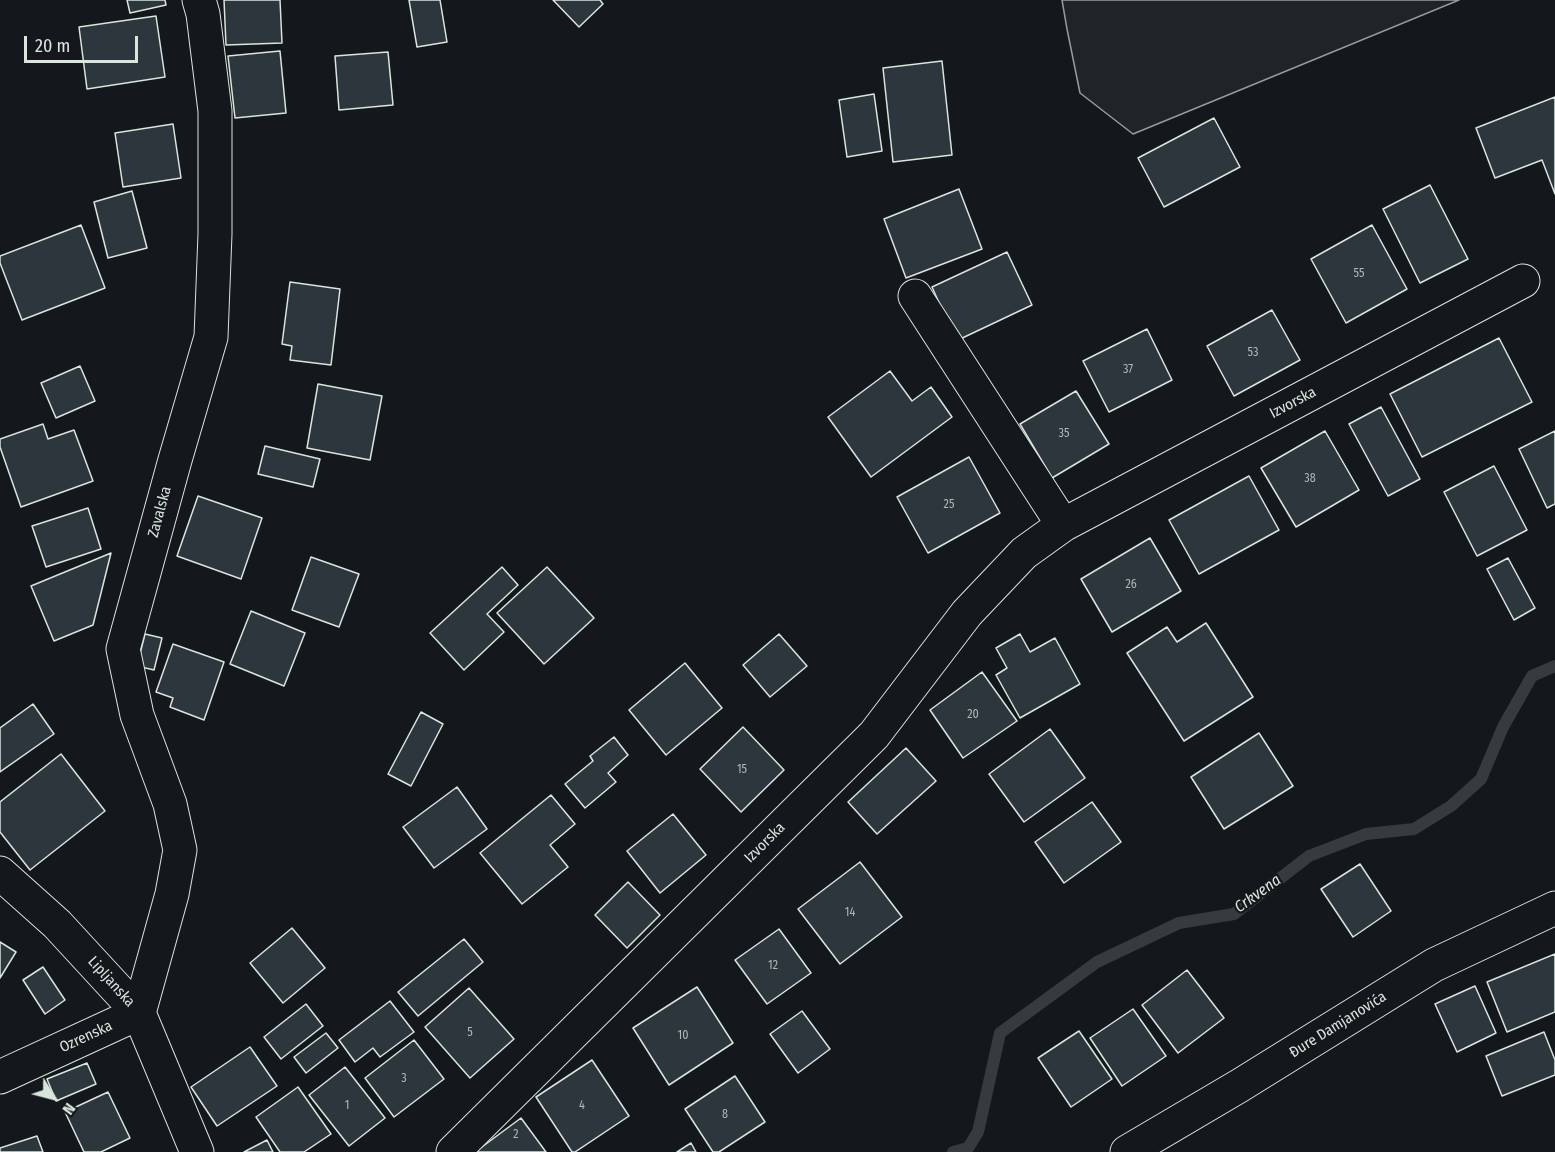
<!DOCTYPE html>
<meta charset="utf-8">
<style>
body{margin:0}
#map{position:relative;width:1555px;height:1152px;overflow:hidden;background:#14181c;font-family:"Fira Sans Condensed",sans-serif}
canvas{display:block}
.north{position:absolute;left:24px;top:1068px;width:60px;height:60px;-webkit-text-stroke:4px #14181c;paint-order:stroke;rotate:126deg;font-size:16px;font-weight:700;line-height:24px;text-align:center;color:#d8e6dc}
.north::after{content:'';display:block;margin:auto;width:21px;height:27px;background:#d8e6dc;clip-path:polygon(50% 0,100% 100%,50% 72%,0 100%)}
.scale{position:absolute;left:24px;top:36px;width:114px;height:27px;box-sizing:border-box;border:3px solid #d8e6dc;border-top:0;padding-left:8px;font-size:18px;line-height:21px;white-space:nowrap;color:#d8e6dc;-webkit-text-stroke:4px #14181c;paint-order:stroke}
</style>
<div id="map">
<canvas width="1555" height="1152"></canvas>
<div class="north">N</div>
<div class="scale">20 m</div>
</div>
<script>
const ctx = document.querySelector('canvas').getContext('2d');
ctx.lineJoin = 'round';
function fillPath(path, color) {
  ctx.fillStyle = color;
  ctx.fill(path, 'evenodd');
}
function stroke(path, color, width, dash) {
  ctx.strokeStyle = color;
  ctx.lineWidth = width;
  ctx.lineCap = dash ? 'butt' : 'round';
  ctx.setLineDash(dash || []);
  ctx.stroke(path);
}
function drawText(font, color, halo, rows, align = 'center') {
  ctx.font = font + ' "Fira Sans Condensed",sans-serif';
  ctx.lineWidth = 4.5;
  ctx.setLineDash([]);
  ctx.textBaseline = 'middle';
  ctx.strokeStyle = halo;
  ctx.fillStyle = color;
  for (const [text, x, y, turn = 0] of rows) {
    ctx.save();
    ctx.translate(x, y);
    ctx.rotate((+turn || 0) * Math.PI / 180);
    ctx.textAlign = isNaN(turn) ? turn : align;
    if (halo) ctx.strokeText(text, 0, 0);
    ctx.fillText(text, 0, 0);
    ctx.restore();
  }
}
const green = new Path2D(`
 M 1062,0 L 1459,0 L 1133,134 L 1080,93 L 1067,29 Z`);
fillPath(green, '#202428');
stroke(green, '#939e99', 1.5);
stroke(new Path2D(`
 M 953,1152 L 968,1148 L 978,1132 L 1000,1033 L 1097,962 L 1179,923 L 1234,914 L 1309,856 L 1366,834 L 1414,829 L 1451,806 L 1481,779 L 1503,727 L 1532,676 L 1555,666`), '#363b3e', 12);
const building = new Path2D(`
 M 127,0 L 165,0 L 166,5 L 130,13 Z
 M 224,0 L 280,0 L 282,43 L 226,45 Z
 M 409,0 L 440,0 L 447,42 L 417,47 Z
 M 553,0 L 600,0 L 603,4 L 579,27 Z
 M 156,16 L 165,77 L 87,89 L 79,27 Z
 M 280,51 L 286,113 L 235,118 L 228,56 Z
 M 388,52 L 393,105 L 339,110 L 335,56 Z
 M 942,61 L 952,155 L 893,162 L 883,68 Z
 M 874,94 L 882,151 L 847,157 L 839,100 Z
 M 1555,97 L 1555,194 L 1542,160 L 1495,178 L 1476,128 Z
 M 1214,118 L 1240,167 L 1164,207 L 1138,158 Z
 M 173,124 L 181,178 L 123,187 L 115,133 Z
 M 1430,185 L 1468,259 L 1420,283 L 1383,209 Z
 M 959,189 L 982,249 L 906,278 L 884,219 Z
 M 132,191 L 147,248 L 108,258 L 94,202 Z
 M 81,225 L 105,288 L 22,320 L 0,263 L 0,256 Z
 M 1372,225 L 1407,289 L 1346,323 L 1311,259 Z
 M 1007,252 L 1032,305 L 956,341 L 932,287 Z
 M 290,282 L 340,289 L 331,365 L 290,360 L 292,346 L 282,344 Z
 M 1272,310 L 1300,360 L 1234,396 L 1207,346 Z
 M 1147,329 L 1172,380 L 1109,412 L 1083,361 Z
 M 1499,338 L 1532,402 L 1422,457 L 1390,394 Z
 M 80,366 L 95,401 L 56,418 L 41,383 Z
 M 890,371 L 912,401 L 931,387 L 952,417 L 871,477 L 828,417 Z
 M 318,384 L 382,396 L 370,460 L 307,448 Z
 M 1076,391 L 1109,444 L 1052,478 L 1020,424 Z
 M 1381,407 L 1420,479 L 1388,496 L 1349,424 Z
 M 43,424 L 48,439 L 74,430 L 93,481 L 21,507 L 0,447 L 0,439 Z
 M 1325,431 L 1359,490 L 1296,527 L 1261,468 Z
 M 1555,431 L 1555,504 L 1547,508 L 1519,449 Z
 M 265,446 L 320,459 L 313,487 L 258,474 Z
 M 969,457 L 1000,513 L 928,553 L 897,497 Z
 M 1494,466 L 1527,530 L 1477,556 L 1444,492 Z
 M 1249,476 L 1279,530 L 1199,574 L 1169,520 Z
 M 198,496 L 262,518 L 241,579 L 177,556 Z
 M 88,508 L 101,549 L 46,567 L 32,526 Z
 M 1150,538 L 1181,591 L 1112,632 L 1081,579 Z
 M 111,553 L 93,625 L 54,641 L 31,586 Z
 M 311,557 L 359,574 L 339,627 L 292,610 Z
 M 1508,558 L 1535,608 L 1514,620 L 1487,569 Z
 M 502,567 L 518,585 L 487,614 L 504,632 L 464,670 L 430,633 Z
 M 547,567 L 594,618 L 544,664 L 497,613 Z
 M 251,611 L 305,633 L 284,686 L 230,664 Z
 M 1206,623 L 1253,697 L 1184,741 L 1127,653 L 1167,627 L 1177,642 Z
 M 145,634 L 162,638 L 154,670 L 137,666 Z
 M 779,634 L 807,666 L 770,697 L 743,665 Z
 M 1020,634 L 1030,652 L 1055,638 L 1080,684 L 1020,718 L 996,675 L 1007,668 L 996,648 Z
 M 173,644 L 224,662 L 204,720 L 170,707 L 173,698 L 156,692 Z
 M 685,663 L 722,708 L 666,755 L 629,710 Z
 M 982,672 L 1017,721 L 963,758 L 930,710 Z
 M 33,704 L 54,734 L 0,772 L 0,728 Z
 M 421,712 L 443,724 L 411,786 L 388,774 Z
 M 743,727 L 784,770 L 741,812 L 700,769 Z
 M 1050,729 L 1085,778 L 1024,822 L 989,774 Z
 M 1259,733 L 1293,786 L 1224,829 L 1191,777 Z
 M 614,737 L 628,755 L 608,773 L 616,782 L 585,808 L 565,784 L 593,761 L 590,756 Z
 M 906,748 L 936,781 L 877,834 L 848,802 Z
 M 61,754 L 105,811 L 30,870 L 0,832 L 0,802 Z
 M 457,787 L 487,829 L 434,868 L 403,827 Z
 M 551,795 L 575,824 L 550,845 L 568,867 L 522,904 L 480,853 Z
 M 1092,802 L 1121,842 L 1064,883 L 1035,842 Z
 M 673,814 L 706,855 L 660,893 L 627,851 Z
 M 860,862 L 902,917 L 840,964 L 798,909 Z
 M 1360,864 L 1391,911 L 1353,937 L 1321,889 Z
 M 628,882 L 660,915 L 627,948 L 595,915 Z
 M 292,928 L 325,968 L 283,1003 L 250,963 Z
 M 779,929 L 811,973 L 767,1004 L 735,960 Z
 M 464,939 L 483,962 L 418,1016 L 398,992 Z
 M 0,942 L 16,952 L 0,978 Z
 M 1555,954 L 1555,1012 L 1507,1032 L 1487,982 Z
 M 43,967 L 65,1000 L 45,1014 L 23,980 Z
 M 1187,970 L 1224,1018 L 1178,1053 L 1142,1005 Z
 M 1475,986 L 1496,1033 L 1457,1052 L 1435,1004 Z
 M 697,987 L 733,1043 L 669,1085 L 633,1028 Z
 M 469,988 L 514,1039 L 470,1078 L 425,1027 Z
 M 390,1001 L 414,1032 L 380,1057 L 373,1048 L 355,1062 L 339,1040 Z
 M 306,1004 L 323,1026 L 281,1059 L 264,1037 Z
 M 1133,1009 L 1166,1056 L 1122,1086 L 1090,1038 Z
 M 802,1011 L 830,1049 L 798,1073 L 770,1034 Z
 M 1079,1031 L 1112,1079 L 1071,1107 L 1038,1058 Z
 M 1544,1032 L 1555,1060 L 1555,1075 L 1502,1096 L 1486,1056 Z
 M 326,1033 L 338,1048 L 306,1073 L 294,1057 Z
 M 414,1040 L 444,1079 L 394,1117 L 365,1078 Z
 M 250,1047 L 277,1086 L 217,1126 L 191,1087 Z
 M 592,1060 L 629,1116 L 575,1152 L 572,1152 L 536,1097 Z
 M 87,1063 L 96,1084 L 56,1101 L 47,1079 Z
 M 345,1067 L 385,1118 L 349,1146 L 309,1095 Z
 M 735,1076 L 765,1122 L 719,1152 L 713,1152 L 685,1109 Z
 M 298,1087 L 331,1134 L 304,1152 L 280,1152 L 256,1117 Z
 M 108,1092 L 130,1138 L 101,1152 L 84,1152 L 65,1112 Z
 M 521,1118 L 546,1152 L 475,1152 Z
 M 37,1136 L 43,1152 L 0,1152 L 0,1148 Z
 M 267,1140 L 273,1152 L 244,1152 Z
 M 691,1143 L 696,1152 L 677,1152 Z`);
fillPath(building, '#2c363c');
stroke(building, '#d8e6dc', 1.5);
const minor = new Path2D(`
 M 915,296 L 1063,525
 M 0,873 L 57,924 L 139,1013 L 197,1152
 M 139,1013 L 172,894 L 180,850 L 170,804 L 137,715 L 123,649 L 175,460 L 211,337 L 215,234 L 215,111 L 203,14 L 199,0
 M 0,1077 L 139,1013
 M 453,1152 L 874,735 L 967,613 L 1024,553 L 1063,525 L 1523,281`);
const primary = new Path2D(`
 M 1127,1152 L 1239,1086 L 1434,965 L 1555,908`);
stroke(minor, '#d8e6dc', 35);
stroke(primary, '#d8e6dc', 35);
stroke(minor, '#14181c', 33);
stroke(primary, '#14181c', 33);
drawText('12px', '#adbab4', null, [
 ["55",1359,274],
 ["53",1253,353],
 ["37",1128,370],
 ["35",1064,434],
 ["38",1310,479],
 ["25",949,505],
 ["26",1131,585],
 ["20",973,715],
 ["15",742,770],
 ["14",850,913],
 ["12",773,966],
 ["5",470,1033],
 ["10",683,1036],
 ["3",404,1079],
 ["1",347,1106],
 ["4",582,1106],
 ["8",725,1115],
 ["2",516,1135]
]);
drawText('15px', '#d8e6dc', '#14181c', [
 ["Izvorska",1293,403,-28],
 ["Zavalska",160,512,-75],
 ["Izvorska",765,843,-45],
 ["Lipljanska",111,982,48],
 ["Đure Damjanovića",1338,1025,-32],
 ["Ozrenska",86,1037,-25]
]);
drawText('italic 16px', '#d8e6dc', '#14181c', [
 ["Crkvena",1258,894,-36]
]);
</script>
